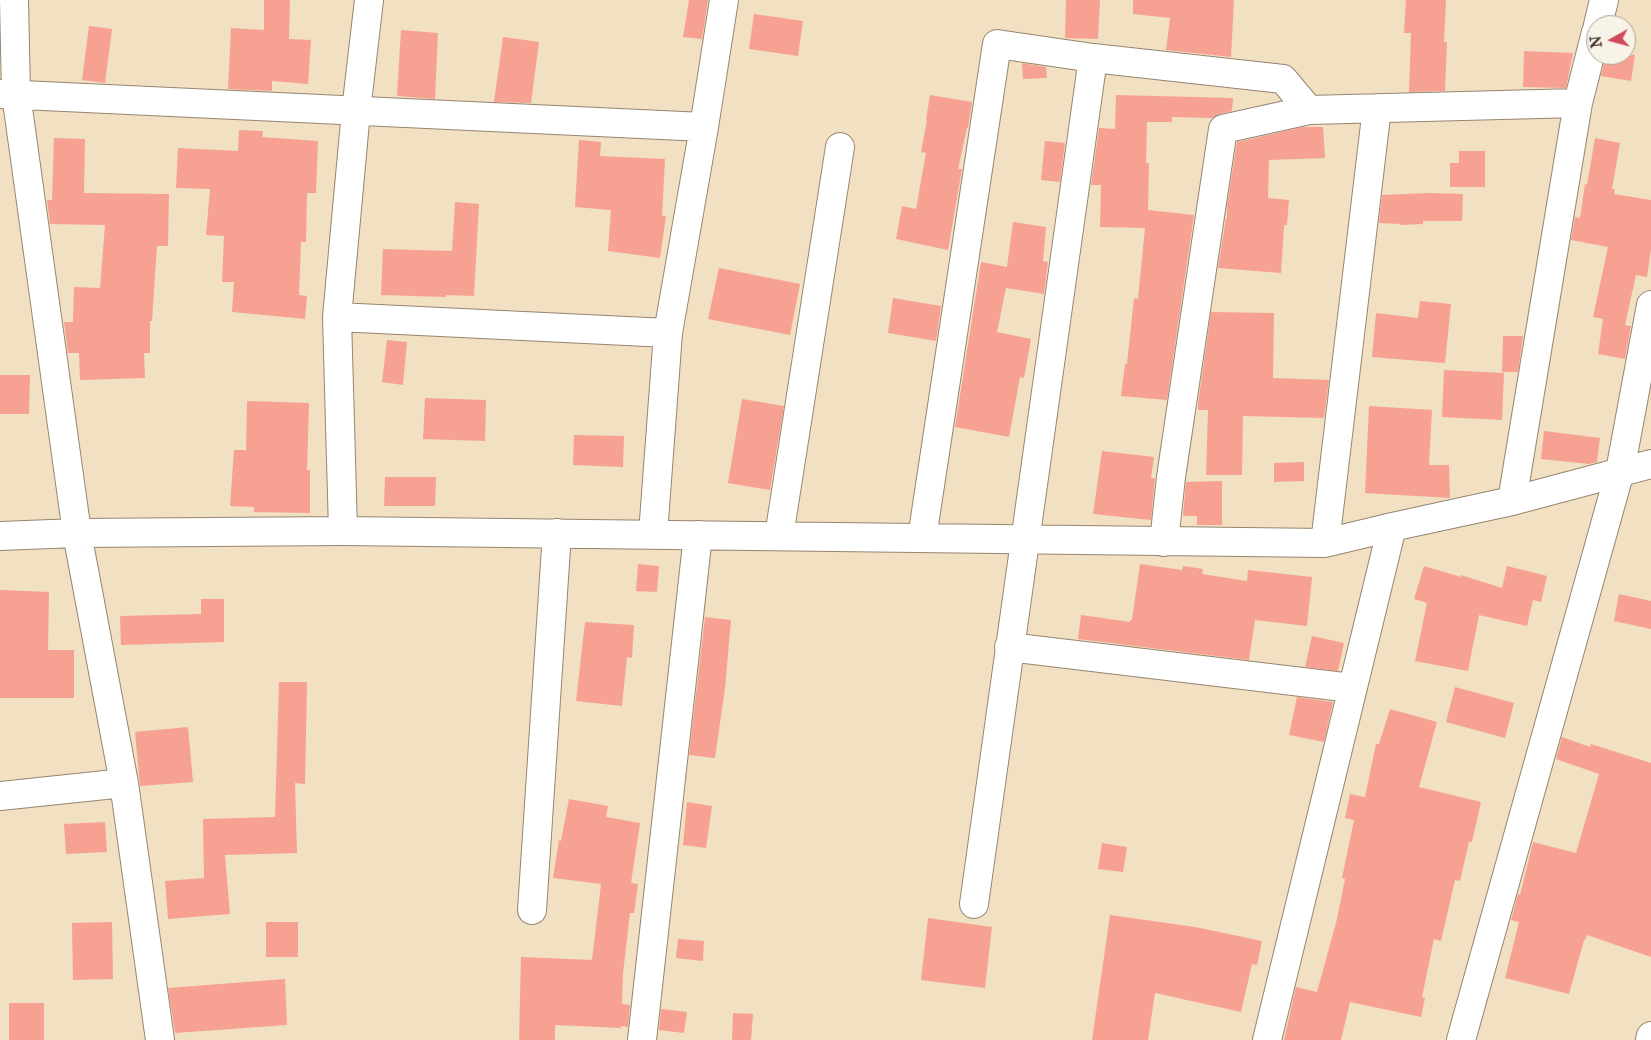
<!DOCTYPE html>
<style>
body{margin:0}
#map{position:relative;width:1651px;height:1040px;overflow:hidden;background:#f1e0c2;font-family:"IM FELL Great Primer",serif}
canvas{display:block}
.north{position:absolute;left:1586px;top:15px;width:50px;height:50px;box-sizing:border-box;background:#f7f3e8;border:1px solid #aca397;border-radius:50%;rotate:263deg;font-size:14px;font-weight:700;line-height:20px;text-align:center;color:#3b2a1e}
.north::after{content:'';display:block;margin:auto;width:18px;height:22px;background:#d1495b;clip-path:polygon(50% 0,100% 100%,50% 72%,0 100%)}
</style>
<div id="map">
<canvas width="1651" height="1040"></canvas>
<div class="north">N</div>
</div>
<script>
const ctx = document.querySelector('canvas').getContext('2d');
ctx.lineJoin = 'round';
function fillPath(path, color) {
  ctx.fillStyle = color;
  ctx.fill(path, 'evenodd');
}
function stroke(path, color, width, dash) {
  ctx.strokeStyle = color;
  ctx.lineWidth = width;
  ctx.lineCap = dash ? 'butt' : 'round';
  ctx.setLineDash(dash || []);
  ctx.stroke(path);
}
fillPath(new Path2D(`
 M 264,0 L 290,0 L 289,39 L 311,40 L 308,84 L 272,81 L 272,91 L 228,89 L 231,28 L 264,30 Z
 M 689,0 L 708,0 L 702,39 L 683,37 Z
 M 1066,0 L 1100,0 L 1098,39 L 1065,38 Z
 M 1133,0 L 1234,0 L 1231,57 L 1166,50 L 1170,18 L 1133,14 Z
 M 1406,0 L 1446,0 L 1444,42 L 1447,42 L 1445,91 L 1409,92 L 1411,33 L 1404,33 Z
 M 754,14 L 803,21 L 798,56 L 749,49 Z
 M 89,26 L 112,29 L 105,83 L 82,80 Z
 M 401,30 L 438,33 L 435,99 L 397,96 Z
 M 503,37 L 539,42 L 531,103 L 494,102 Z
 M 1524,51 L 1573,53 L 1566,88 L 1523,87 Z
 M 1606,55 L 1635,55 L 1631,81 L 1601,76 Z
 M 1022,63 L 1046,67 L 1047,78 L 1023,79 Z
 M 930,95 L 972,102 L 968,128 L 967,128 L 958,169 L 962,169 L 948,250 L 896,239 L 902,206 L 916,209 L 926,153 L 921,152 L 927,120 L 926,120 Z
 M 1116,95 L 1233,98 L 1232,111 L 1220,114 L 1213,118 L 1172,117 L 1172,122 L 1147,122 L 1146,163 L 1149,163 L 1148,210 L 1194,215 L 1167,400 L 1121,396 L 1125,364 L 1127,364 L 1134,298 L 1138,299 L 1145,228 L 1100,227 L 1101,185 L 1091,185 L 1099,128 L 1115,129 Z
 M 1303,127 L 1323,127 L 1325,158 L 1269,160 L 1268,198 L 1289,200 L 1287,225 L 1284,225 L 1281,273 L 1218,268 L 1226,218 L 1227,218 L 1227,205 L 1237,142 Z
 M 239,130 L 263,131 L 262,137 L 318,141 L 316,193 L 307,193 L 306,242 L 301,242 L 299,295 L 307,296 L 305,319 L 232,312 L 234,282 L 222,282 L 224,236 L 206,235 L 210,189 L 176,188 L 178,148 L 238,151 Z
 M 54,138 L 85,139 L 84,193 L 169,194 L 168,246 L 157,246 L 152,321 L 150,321 L 150,353 L 144,353 L 145,378 L 80,380 L 79,353 L 68,353 L 64,322 L 73,322 L 74,287 L 100,288 L 105,225 L 50,224 L 47,200 L 52,200 Z
 M 1595,138 L 1620,143 L 1612,189 L 1615,189 L 1614,194 L 1651,200 L 1651,249 L 1647,277 L 1636,275 L 1625,325 L 1631,326 L 1625,359 L 1598,354 L 1603,319 L 1593,317 L 1608,247 L 1571,240 L 1575,217 L 1580,218 L 1585,184 L 1587,185 Z
 M 579,140 L 601,142 L 600,156 L 665,159 L 662,216 L 666,216 L 660,258 L 608,251 L 611,210 L 575,207 Z
 M 1045,141 L 1065,143 L 1060,182 L 1041,180 Z
 M 1459,151 L 1485,151 L 1485,187 L 1450,187 L 1450,163 L 1459,163 Z
 M 1430,193 L 1463,194 L 1462,221 L 1423,221 L 1423,224 L 1400,225 L 1400,224 L 1379,223 L 1382,195 Z
 M 455,202 L 479,204 L 474,296 L 446,295 L 446,297 L 381,295 L 383,249 L 452,251 Z
 M 1013,222 L 1046,227 L 1043,261 L 1048,262 L 1044,294 L 1006,288 L 997,332 L 1031,339 L 1024,378 L 1020,377 L 1009,437 L 955,427 L 981,262 L 1007,267 Z
 M 719,268 L 800,284 L 790,335 L 708,319 Z
 M 893,298 L 941,306 L 936,341 L 888,333 Z
 M 1420,301 L 1451,304 L 1445,363 L 1372,357 L 1376,313 L 1418,318 Z
 M 1211,312 L 1274,313 L 1273,378 L 1329,380 L 1324,418 L 1243,416 L 1242,475 L 1206,475 L 1208,410 L 1198,410 L 1198,404 Z
 M 1503,336 L 1523,336 L 1518,372 L 1502,372 Z
 M 387,340 L 407,342 L 403,385 L 382,382 Z
 M 1444,370 L 1504,373 L 1502,420 L 1442,417 Z
 M 0,375 L 30,375 L 29,414 L 0,414 Z
 M 425,398 L 486,400 L 485,441 L 423,439 Z
 M 742,399 L 784,406 L 770,490 L 728,483 Z
 M 247,401 L 309,403 L 307,470 L 310,470 L 310,513 L 254,512 L 254,507 L 230,506 L 234,450 L 246,450 Z
 M 1369,406 L 1432,410 L 1429,465 L 1449,465 L 1450,498 L 1365,493 Z
 M 1544,431 L 1600,438 L 1597,462 L 1589,464 L 1541,459 Z
 M 574,435 L 624,436 L 623,467 L 573,465 Z
 M 1102,451 L 1154,457 L 1151,478 L 1155,478 L 1151,520 L 1093,514 Z
 M 1304,462 L 1304,481 L 1274,482 L 1274,463 Z
 M 385,477 L 436,477 L 435,506 L 384,506 Z
 M 1222,481 L 1222,525 L 1197,525 L 1197,516 L 1183,516 L 1186,482 Z
 M 638,564 L 659,566 L 657,592 L 636,591 Z
 M 1140,564 L 1182,570 L 1183,566 L 1203,569 L 1202,574 L 1247,581 L 1248,570 L 1312,577 L 1307,626 L 1255,620 L 1249,660 L 1078,639 L 1081,615 L 1130,622 L 1130,620 L 1132,620 Z
 M 1424,566 L 1461,577 L 1461,575 L 1502,588 L 1507,566 L 1547,576 L 1541,602 L 1533,600 L 1527,626 L 1479,615 L 1468,671 L 1415,661 L 1427,603 L 1414,599 Z
 M 0,590 L 49,592 L 48,650 L 74,650 L 74,698 L 0,698 Z
 M 1619,594 L 1651,601 L 1651,629 L 1614,621 Z
 M 201,599 L 224,599 L 224,642 L 121,645 L 120,616 L 201,614 Z
 M 705,617 L 731,620 L 725,688 L 715,758 L 689,755 Z
 M 585,622 L 634,625 L 632,658 L 627,657 L 622,706 L 576,701 Z
 M 1312,636 L 1344,643 L 1338,671 L 1305,667 Z
 M 279,682 L 307,682 L 305,784 L 295,783 L 297,853 L 225,855 L 230,914 L 168,919 L 165,881 L 204,878 L 203,819 L 275,817 Z
 M 1455,687 L 1514,703 L 1505,738 L 1446,722 Z
 M 1297,697 L 1333,702 L 1324,742 L 1289,735 Z
 M 1390,709 L 1437,722 L 1419,787 L 1481,802 L 1472,842 L 1469,842 L 1460,881 L 1455,880 L 1441,941 L 1434,939 L 1422,997 L 1425,998 L 1421,1017 L 1350,1002 L 1341,1040 L 1284,1040 L 1296,987 L 1317,992 L 1337,919 L 1345,879 L 1342,878 L 1354,820 L 1345,818 L 1350,794 L 1365,797 L 1376,744 L 1379,744 Z
 M 188,727 L 193,782 L 140,786 L 135,732 Z
 M 1562,737 L 1590,747 L 1591,744 L 1651,763 L 1651,957 L 1587,935 L 1585,940 L 1584,940 L 1569,994 L 1505,978 L 1519,922 L 1511,920 L 1518,894 L 1520,895 L 1533,842 L 1576,853 L 1599,774 L 1556,759 Z
 M 569,799 L 608,806 L 606,817 L 640,823 L 631,883 L 638,884 L 634,913 L 630,913 L 623,973 L 622,1004 L 630,1005 L 628,1027 L 621,1026 L 621,1028 L 555,1025 L 555,1040 L 519,1040 L 521,957 L 592,960 L 601,884 L 553,878 L 559,840 L 561,841 Z
 M 687,802 L 712,806 L 706,848 L 683,845 Z
 M 105,822 L 107,852 L 66,854 L 64,824 Z
 M 1102,843 L 1127,847 L 1123,872 L 1098,869 Z
 M 1110,915 L 1195,927 L 1262,941 L 1257,965 L 1252,964 L 1241,1012 L 1155,993 L 1148,1040 L 1092,1040 Z
 M 928,918 L 992,927 L 985,988 L 921,980 Z
 M 112,922 L 113,979 L 73,980 L 72,923 Z
 M 266,922 L 298,922 L 298,957 L 266,957 Z
 M 678,939 L 704,941 L 703,961 L 676,958 Z
 M 285,979 L 287,1025 L 175,1033 L 168,988 Z
 M 9,1003 L 44,1003 L 44,1040 L 9,1040 Z
 M 661,1009 L 687,1012 L 684,1033 L 659,1030 Z
 M 733,1013 L 753,1014 L 751,1040 L 732,1040 Z`), '#f7a192');
const minor = new Path2D(`
 M 14,0 L 16,94 L 77,533 L 124,783 L 160,1040
 M 1598,25 L 1604,0
 M 0,94 L 704,127
 M 337,317 L 668,333
 M 1512,501 L 1578,103 L 1596,32
 M 343,531 L 337,317 L 356,111 L 369,0
 M 653,534 L 668,333 L 704,127 L 724,0
 M 0,536 L 77,533 L 343,531 L 1325,543 L 1392,527 L 1512,501 L 1651,464
 M 779,536 L 840,147
 M 922,538 L 997,44 L 1093,58 L 1283,79 L 1309,110
 M 1164,542 L 1171,477 L 1223,129 L 1309,110 L 1578,103
 M 1325,543 L 1377,108
 M 1009,647 L 1352,688
 M 0,796 L 124,783
 M 974,904 L 1093,58
 M 532,910 L 557,533
 M 642,1040 L 698,535
 M 1267,1040 L 1392,527
 M 1461,1040 L 1620,471 L 1651,305
 M 1650,1040 L 1651,1036`);
stroke(minor, '#968570', 30);
stroke(minor, '#fff', 28);
</script>
